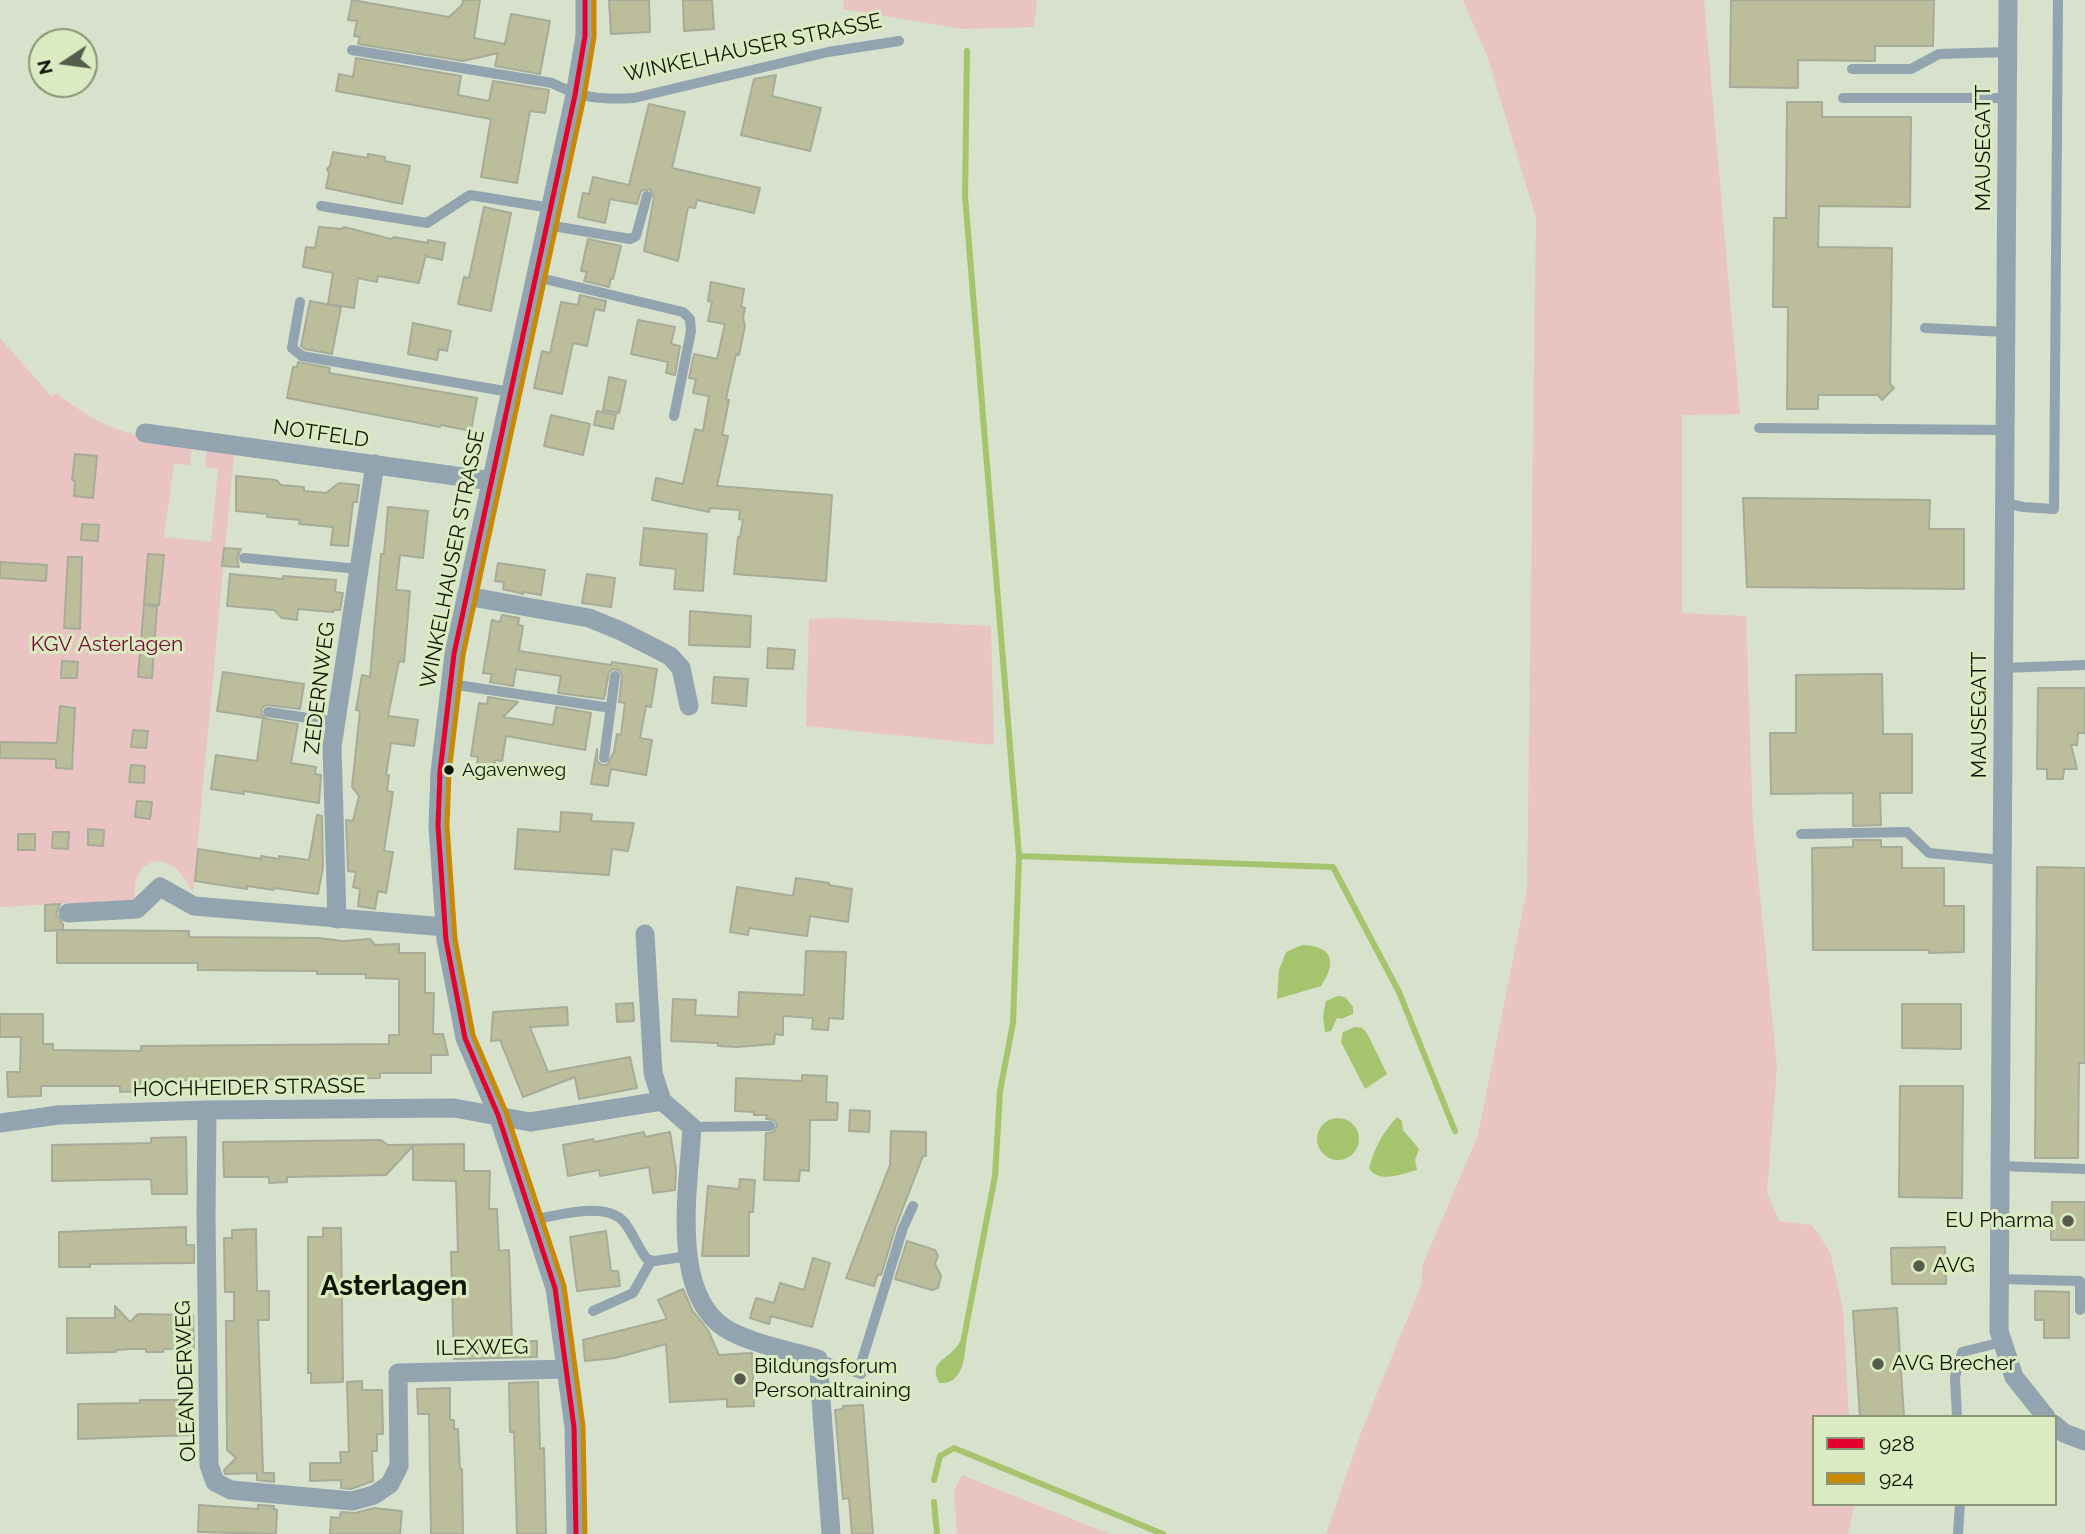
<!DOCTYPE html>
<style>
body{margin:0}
#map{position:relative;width:2085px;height:1534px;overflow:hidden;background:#d8e1cb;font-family:Raleway,sans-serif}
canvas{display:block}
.legend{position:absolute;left:1812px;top:1415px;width:245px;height:91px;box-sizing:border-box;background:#daebc1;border:2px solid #899576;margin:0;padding:9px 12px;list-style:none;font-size:21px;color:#0f1406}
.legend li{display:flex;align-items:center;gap:14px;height:35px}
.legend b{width:35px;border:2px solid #899576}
.north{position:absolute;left:28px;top:28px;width:70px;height:70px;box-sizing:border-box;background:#daebc1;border:2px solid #899576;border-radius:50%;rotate:257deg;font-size:19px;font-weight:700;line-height:28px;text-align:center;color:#0f1406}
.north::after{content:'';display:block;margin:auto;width:24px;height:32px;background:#555c4b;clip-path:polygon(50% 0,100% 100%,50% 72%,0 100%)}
</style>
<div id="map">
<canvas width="2085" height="1534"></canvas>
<ul class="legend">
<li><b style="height:9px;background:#e4002b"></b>928</li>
<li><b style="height:9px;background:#c98901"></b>924</li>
</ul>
<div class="north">N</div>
</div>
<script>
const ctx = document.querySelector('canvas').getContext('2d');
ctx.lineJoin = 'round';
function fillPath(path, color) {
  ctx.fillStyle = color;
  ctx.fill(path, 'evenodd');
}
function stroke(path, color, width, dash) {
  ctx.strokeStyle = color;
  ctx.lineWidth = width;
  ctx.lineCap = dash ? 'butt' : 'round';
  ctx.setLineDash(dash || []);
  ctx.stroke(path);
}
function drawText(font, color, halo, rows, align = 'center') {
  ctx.font = font + ' Raleway,sans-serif';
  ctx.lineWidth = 6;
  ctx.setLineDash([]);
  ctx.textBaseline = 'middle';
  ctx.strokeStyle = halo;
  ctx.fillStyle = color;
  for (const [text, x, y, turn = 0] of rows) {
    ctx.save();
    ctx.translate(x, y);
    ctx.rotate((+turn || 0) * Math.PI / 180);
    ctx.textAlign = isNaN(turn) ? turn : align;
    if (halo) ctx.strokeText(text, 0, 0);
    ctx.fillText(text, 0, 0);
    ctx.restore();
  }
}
fillPath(new Path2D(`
 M 844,0 L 1037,0 L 1034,27 L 963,29 L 843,9 Z
 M 1463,0 L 1704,0 L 1740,414 L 1682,415 L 1682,613 L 1746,616 L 1753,825 L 1777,1067 L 1767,1193 L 1779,1221 L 1812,1225 L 1830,1252 L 1843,1309 L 1849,1417 L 1814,1417 L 1814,1504 L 1855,1504 L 1848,1534 L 1326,1534 L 1362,1430 L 1422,1283 L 1422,1267 L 1478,1135 L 1527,889 L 1536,218 L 1488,58 Z
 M 0,338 L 52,397 L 57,393 C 104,432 134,436 192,447 L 190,465 L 174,464 L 164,537 L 211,542 L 218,469 L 205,467 L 207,448 L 234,453 L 193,892 C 186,884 182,871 172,866 C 147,851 129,877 136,900 L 0,907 Z
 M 836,618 L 991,626 L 994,745 L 806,726 L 809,619 Z
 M 962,1475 L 1110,1534 L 957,1534 L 954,1491 Z`), '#e9c4c3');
fillPath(new Path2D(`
 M 1302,945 C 1333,946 1337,962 1321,986 L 1277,999 L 1279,970 L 1286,952 Z
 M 1338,996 L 1345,997 L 1353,1007 L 1353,1014 L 1341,1019 L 1337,1018 L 1331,1031 L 1325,1032 L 1323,1016 L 1326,1001 Z
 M 1355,1027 L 1362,1028 L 1367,1033 L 1387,1074 L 1365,1089 L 1341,1042 L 1343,1032 Z
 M 1397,1117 L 1402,1121 L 1403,1130 L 1419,1149 L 1415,1160 L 1417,1170 C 1401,1174 1379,1184 1369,1168 C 1374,1149 1383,1132 1397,1117 Z
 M1317 1139a21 21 0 1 1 42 0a21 21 0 1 1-42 0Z
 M 960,1341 L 966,1345 C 964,1362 961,1385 939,1383 C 927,1358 952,1360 960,1341 Z`), '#a6c46d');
stroke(new Path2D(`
 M 1019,856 L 1333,867 L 1399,992 L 1455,1131
 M 963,1343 L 995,1176 L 1000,1091 L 1013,1023 L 1019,856 L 965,196 L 967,51
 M 934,1480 L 940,1456 L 954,1448 L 1163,1534
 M 934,1502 L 937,1534`), '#a6c46d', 6);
const building = new Path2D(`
 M 352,0 L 449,17 L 462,5 L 463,0 L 480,0 L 474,38 L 505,44 L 511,14 L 550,21 L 540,74 L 495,66 L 498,53 L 463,61 L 358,44 L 360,37 L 354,36 L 357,21 L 348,20 Z
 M 609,0 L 649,0 L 650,32 L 611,34 Z
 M 683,0 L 712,0 L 714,29 L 684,31 Z
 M 1731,0 L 1934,0 L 1933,46 L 1875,46 L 1875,61 L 1798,60 L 1798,88 L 1730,87 Z
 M 356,58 L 461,76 L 458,95 L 489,101 L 493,81 L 549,90 L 545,113 L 530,111 L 517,183 L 481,177 L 491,119 L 336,91 L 339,74 L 353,77 Z
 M 776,75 L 772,96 L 821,108 L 810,151 L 741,135 L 754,79 Z
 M 1787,102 L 1822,102 L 1822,117 L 1911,117 L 1910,207 L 1819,206 L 1818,247 L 1892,248 L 1890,383 L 1894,388 L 1882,400 L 1878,395 L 1818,395 L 1818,409 L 1787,409 L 1788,307 L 1773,307 L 1774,218 L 1786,218 Z
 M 649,104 L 685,112 L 672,168 L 760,188 L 754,213 L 697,200 L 695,208 L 688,207 L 678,261 L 644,251 L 654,197 L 650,189 L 641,191 L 637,204 L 610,199 L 605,223 L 578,217 L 583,193 L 589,194 L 593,177 L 629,185 Z
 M 333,152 L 368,158 L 368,154 L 385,157 L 384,161 L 410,166 L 402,204 L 326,188 L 329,173 L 327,169 L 330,166 Z
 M 484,207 L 511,213 L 491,311 L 458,304 L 464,277 L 469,278 Z
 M 319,227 L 342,229 L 344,227 L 391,239 L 394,237 L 428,243 L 428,240 L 445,243 L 442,260 L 425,256 L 426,254 L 419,283 L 378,276 L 377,282 L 358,278 L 354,308 L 328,304 L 333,273 L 303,267 L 306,247 L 315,248 Z
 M 588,239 L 621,246 L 613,279 L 611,278 L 609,287 L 584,281 L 587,272 L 581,271 Z
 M 711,282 L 744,289 L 741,307 L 745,308 L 743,318 L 745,326 L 739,355 L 736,354 L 726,399 L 729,400 L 722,435 L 728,436 L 717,486 L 832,495 L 826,581 L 734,574 L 738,537 L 740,537 L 743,520 L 739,519 L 740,510 L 710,508 L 709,512 L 652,500 L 656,478 L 683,484 L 695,429 L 703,431 L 709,396 L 693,393 L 696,379 L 689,378 L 694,354 L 717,359 L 725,324 L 708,321 L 712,302 L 708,301 Z
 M 580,295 L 606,301 L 604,311 L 595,309 L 587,346 L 573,343 L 562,394 L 534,388 L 542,351 L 550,353 L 561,302 L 578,305 Z
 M 310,301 L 341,307 L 332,354 L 305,349 L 301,346 Z
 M 638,320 L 675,327 L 671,344 L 680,346 L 675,375 L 666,373 L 668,362 L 631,354 Z
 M 413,323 L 451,331 L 447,351 L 439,349 L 437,360 L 408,354 Z
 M 298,362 L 330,368 L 329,373 L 477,398 L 471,431 L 441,425 L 440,427 L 287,398 L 293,367 L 297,367 Z
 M 609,377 L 626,381 L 619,413 L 603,410 Z
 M 597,411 L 616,415 L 613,429 L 594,425 Z
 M 551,415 L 590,424 L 583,455 L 544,446 Z
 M 75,454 L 97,456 L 93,498 L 74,496 L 75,481 L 72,480 Z
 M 236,476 L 276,480 L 281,485 L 304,487 L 304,491 L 326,493 L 339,483 L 359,485 L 357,502 L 353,502 L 348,546 L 331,545 L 333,527 L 299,524 L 300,520 L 267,517 L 268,514 L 236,511 Z
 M 1743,498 L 1930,500 L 1929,529 L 1964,529 L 1964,589 L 1747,587 Z
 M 388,507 L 428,511 L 423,558 L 400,555 L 396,590 L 410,591 L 404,662 L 399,661 L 388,716 L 418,720 L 414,746 L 391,743 L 386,775 L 389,775 L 387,791 L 393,792 L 384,851 L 393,852 L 386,893 L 378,891 L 375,909 L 358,906 L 360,889 L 353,887 L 356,872 L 348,871 L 346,820 L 353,821 L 359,796 L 352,787 L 360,711 L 356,710 L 362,675 L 370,677 L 381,554 L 384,554 Z
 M 82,524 L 99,525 L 98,541 L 81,540 Z
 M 644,528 L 707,534 L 703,591 L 674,589 L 676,569 L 640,565 Z
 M 224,548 L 241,549 L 237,558 L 239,567 L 222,566 Z
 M 148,554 L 164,555 L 159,605 L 144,604 Z
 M 68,557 L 82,557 L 80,629 L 64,628 Z
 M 0,562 L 47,565 L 46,581 L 0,578 Z
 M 498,563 L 545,570 L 541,595 L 523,592 L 523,594 L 503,589 L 504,582 L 495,581 Z
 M 230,574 L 283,579 L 283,576 L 336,580 L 335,592 L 343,593 L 340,610 L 334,610 L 333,612 L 298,609 L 297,620 L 282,618 L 274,610 L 227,606 Z
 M 587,574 L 615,578 L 611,607 L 582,603 Z
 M 144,605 L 157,606 L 152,678 L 138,677 Z
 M 690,611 L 751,616 L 750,647 L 689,645 Z
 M 502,615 L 519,618 L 518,625 L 523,626 L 519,651 L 611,665 L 612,662 L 657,669 L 651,707 L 646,706 L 640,738 L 652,740 L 646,775 L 611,769 L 608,786 L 591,784 L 597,749 L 597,761 L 602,765 L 607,765 L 614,752 L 617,734 L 621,735 L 625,703 L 619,702 L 622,676 L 619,670 L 613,669 L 609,672 L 604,699 L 558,693 L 561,676 L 516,669 L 513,686 L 490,682 L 492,674 L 483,673 L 492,620 L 500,622 Z
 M 768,648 L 795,650 L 793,669 L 767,668 Z
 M 62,661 L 78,662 L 77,678 L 61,678 Z
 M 223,672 L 304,684 L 300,709 L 266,705 L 262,708 L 261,714 L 267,719 L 298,724 L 291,763 L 316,767 L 315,774 L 321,775 L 319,803 L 244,791 L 244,794 L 211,789 L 216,755 L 257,761 L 263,718 L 217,711 Z
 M 1882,674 L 1883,734 L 1912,734 L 1912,793 L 1880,793 L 1881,825 L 1853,826 L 1853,793 L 1771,794 L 1770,733 L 1796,733 L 1796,675 Z
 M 714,677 L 748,679 L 746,706 L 712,703 Z
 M 2038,688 L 2085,688 L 2085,733 L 2078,733 L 2077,745 L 2071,745 L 2077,769 L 2064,769 L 2063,779 L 2047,779 L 2047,769 L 2037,769 Z
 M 488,697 L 518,702 L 503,717 L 553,725 L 556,707 L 591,713 L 585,750 L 506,736 L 502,761 L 495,760 L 494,768 L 477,765 L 478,757 L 471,756 L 479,703 L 487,704 Z
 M 60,706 L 75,708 L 72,769 L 56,768 L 56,759 L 0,758 L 0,742 L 57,743 Z
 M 133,730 L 148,731 L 146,748 L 131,747 Z
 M 131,765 L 145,766 L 144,783 L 129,782 Z
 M 137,801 L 152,802 L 150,819 L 135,817 Z
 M 561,812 L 592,814 L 591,821 L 634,823 L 628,851 L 612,849 L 609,875 L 515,869 L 518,829 L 560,832 Z
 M 317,815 L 322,816 L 323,867 L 318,894 L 274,888 L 274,890 L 247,886 L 247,889 L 195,881 L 198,849 L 261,859 L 261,856 L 279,859 L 279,856 L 309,860 Z
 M 88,829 L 104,830 L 103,846 L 88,845 Z
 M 53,832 L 69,832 L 68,849 L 52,848 Z
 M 18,834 L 35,834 L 35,850 L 18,850 Z
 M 1853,840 L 1881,840 L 1881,847 L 1902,847 L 1902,868 L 1944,868 L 1944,906 L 1964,906 L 1964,952 L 1929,953 L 1929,950 L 1813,950 L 1812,848 L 1853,847 Z
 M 2037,867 L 2085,868 L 2085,1063 L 2079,1063 L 2078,1158 L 2035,1158 Z
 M 796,878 L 829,883 L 829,885 L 852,889 L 848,922 L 810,916 L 807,936 L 749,928 L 748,935 L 730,932 L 737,887 L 793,896 Z
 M 60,904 L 56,914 L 63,924 L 63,930 L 45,931 L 45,905 Z
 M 57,930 L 189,931 L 189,937 L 318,938 L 343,941 L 370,939 L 375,945 L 399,944 L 399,953 L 425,953 L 425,993 L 434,993 L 433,1034 L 443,1034 L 448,1055 L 431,1055 L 431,1073 L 380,1073 L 380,1078 L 140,1081 L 140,1091 L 120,1092 L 120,1086 L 41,1086 L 41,1096 L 8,1097 L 7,1072 L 20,1072 L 21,1037 L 0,1037 L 0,1014 L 43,1014 L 43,1044 L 53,1044 L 53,1050 L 141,1051 L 141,1046 L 389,1044 L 389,1035 L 399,1035 L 399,979 L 366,978 L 366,974 L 317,974 L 317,971 L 198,970 L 198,963 L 57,963 Z
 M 806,951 L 846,952 L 843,1019 L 829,1018 L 828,1030 L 812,1029 L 813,1018 L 783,1016 L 783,1035 L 775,1034 L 774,1044 L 737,1047 L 718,1046 L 718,1043 L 671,1041 L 673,999 L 696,1000 L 695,1015 L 738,1017 L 739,992 L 804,995 Z
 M 633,1003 L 634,1021 L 617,1022 L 616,1004 Z
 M 1902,1004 L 1961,1004 L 1961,1049 L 1902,1048 Z
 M 567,1007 L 568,1025 L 530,1027 L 548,1072 L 630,1057 L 637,1088 L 579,1099 L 575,1077 L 523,1097 L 500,1040 L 491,1041 L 493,1012 Z
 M 802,1075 L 827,1076 L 826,1102 L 838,1103 L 837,1120 L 810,1120 L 809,1171 L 800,1170 L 799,1181 L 764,1180 L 766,1133 L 774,1132 L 777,1125 L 774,1120 L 766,1119 L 767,1115 L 754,1115 L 754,1112 L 735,1111 L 736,1078 L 802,1081 Z
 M 1900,1086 L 1963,1086 L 1962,1198 L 1899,1197 Z
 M 850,1110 L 870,1111 L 869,1132 L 849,1131 Z
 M 891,1131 L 926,1132 L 926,1156 L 923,1156 L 896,1226 L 881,1275 L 878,1274 L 874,1286 L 846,1278 L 890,1165 Z
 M 644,1132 L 645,1137 L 670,1132 L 676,1170 L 675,1190 L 653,1193 L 649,1167 L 600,1176 L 599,1170 L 568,1176 L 563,1145 L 593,1139 L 594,1142 Z
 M 186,1137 L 187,1194 L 152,1194 L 151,1179 L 52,1181 L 52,1145 L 151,1143 L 151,1138 Z
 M 381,1140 L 388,1145 L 464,1144 L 464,1171 L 490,1171 L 489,1209 L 497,1209 L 499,1251 L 509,1250 L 512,1341 L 537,1341 L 537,1357 L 454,1359 L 451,1252 L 458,1252 L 456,1181 L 413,1180 L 413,1146 L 386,1175 L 287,1177 L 287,1182 L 269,1183 L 269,1177 L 224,1177 L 223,1142 Z
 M 740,1179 L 755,1180 L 753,1212 L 749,1212 L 749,1256 L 702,1256 L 708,1186 L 739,1189 Z
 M 2052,1202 L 2085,1202 L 2085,1240 L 2051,1240 Z
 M 186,1227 L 186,1245 L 194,1245 L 194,1263 L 90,1264 L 90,1267 L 59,1267 L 59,1232 Z
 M 323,1228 L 341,1228 L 343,1382 L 311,1383 L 311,1373 L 308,1373 L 308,1237 L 323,1237 Z
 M 256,1229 L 257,1291 L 269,1291 L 269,1320 L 258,1320 L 263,1473 L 274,1473 L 274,1482 L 257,1480 L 257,1473 L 225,1474 L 224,1470 L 236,1458 L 227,1450 L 226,1321 L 234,1321 L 234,1292 L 225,1292 L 224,1238 L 232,1238 L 232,1230 Z
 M 606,1231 L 611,1271 L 618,1271 L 620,1286 L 577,1291 L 570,1237 Z
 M 907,1241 L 935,1250 L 938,1256 L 935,1264 L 941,1276 L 938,1288 L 932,1290 L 895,1279 Z
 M 1945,1247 L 1946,1284 L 1892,1284 L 1891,1248 Z
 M 813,1258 L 830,1263 L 812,1327 L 771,1316 L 769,1324 L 750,1318 L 756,1298 L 774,1303 L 780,1283 L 804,1290 Z
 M 683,1289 L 692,1310 L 708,1330 L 719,1355 L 752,1353 L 754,1406 L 727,1407 L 727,1399 L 670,1402 L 666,1344 L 615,1358 L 585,1361 L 583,1340 L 667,1319 L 658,1300 Z
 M 2035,1291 L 2069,1292 L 2069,1338 L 2044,1338 L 2044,1320 L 2035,1320 Z
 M 115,1306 L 130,1322 L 138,1314 L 193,1315 L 194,1348 L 164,1349 L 163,1352 L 146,1352 L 146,1349 L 131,1349 L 116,1350 L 116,1352 L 67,1353 L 67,1318 L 115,1318 Z
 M 1897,1308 L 1904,1417 L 1860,1417 L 1853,1311 Z
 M 362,1381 L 362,1390 L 382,1390 L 383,1434 L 377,1434 L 377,1451 L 372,1451 L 373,1481 L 351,1489 L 341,1488 L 341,1480 L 310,1481 L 310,1463 L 341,1463 L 340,1452 L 349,1452 L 347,1382 Z
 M 538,1382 L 540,1449 L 544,1448 L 546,1534 L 517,1534 L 514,1432 L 510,1432 L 509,1383 Z
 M 450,1388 L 450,1420 L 454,1420 L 454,1429 L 458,1429 L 460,1469 L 462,1469 L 463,1534 L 431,1534 L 429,1414 L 418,1414 L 417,1389 Z
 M 140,1400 L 190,1400 L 191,1435 L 78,1439 L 78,1404 L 140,1403 Z
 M 863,1405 L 873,1534 L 852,1534 L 849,1498 L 843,1499 L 835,1410 L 843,1409 L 843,1406 Z
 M 199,1505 L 258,1509 L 258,1505 L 274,1506 L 274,1509 L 277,1510 L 276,1534 L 198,1532 Z
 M 374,1508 L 402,1511 L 400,1534 L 330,1534 L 331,1517 L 339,1518 L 341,1512 L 355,1513 Z`);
fillPath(building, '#bcbe9b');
stroke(building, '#a7ab99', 2);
stroke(new Path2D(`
 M 352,50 L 552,83 C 581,98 601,100 634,98 L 828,52 L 899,41
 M 1852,69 L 1911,69 L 1939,54 L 2008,52
 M 1843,98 L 2008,98
 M 321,206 L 427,223 L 470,195 L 551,208
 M 547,225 L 630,239 L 636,236 L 647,196
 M 536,277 L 683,312 L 690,319 L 691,331 L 674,416
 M 300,302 L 292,348 L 302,356 L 510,392
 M 1925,328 L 2006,332
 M 1759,428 L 2005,430
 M 2005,503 L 2023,507 L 2054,509 L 2058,0
 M 244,558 L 359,569
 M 2003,668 L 2085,665
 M 450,684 L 611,708
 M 268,712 L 335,722
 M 604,758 L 615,676
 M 1801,834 L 1907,832 L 1929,853 L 2002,860
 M 692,1127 L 770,1126
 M 2000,1166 L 2085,1169
 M 533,1220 C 557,1215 606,1201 624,1222 C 633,1233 638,1248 647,1259 L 655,1261 L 688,1256
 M 1999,1279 L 2080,1281 L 2080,1310
 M 593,1311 L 633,1293 L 651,1261
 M 818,1359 L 861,1374
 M 858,1373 L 903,1228 L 913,1206
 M 1957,1417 L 1955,1377 L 1962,1352 L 2002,1342
 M 1958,1534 L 1960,1504`), '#91a4af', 10);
stroke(new Path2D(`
 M 2008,0 L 1999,1331 L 2014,1377 L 2046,1417
 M 145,433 L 492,481
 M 466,596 L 589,618 L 621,631 L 670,656 L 681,668 L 689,706
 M 68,913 L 137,909 L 160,887 L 194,906 L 445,927
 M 337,919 L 332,747 L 375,464
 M 645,934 L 653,1073 L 662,1101 L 692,1127 C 689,1183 671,1282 718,1323 C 738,1341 791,1351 818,1359 L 831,1534
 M 207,1110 L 206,1216 L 209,1465 L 215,1482 L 231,1490 L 352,1501 L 374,1495 L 390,1484 L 399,1466 L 398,1373 L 567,1369
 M 0,1123 L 58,1115 L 207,1110 L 454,1108 L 530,1122 L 662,1101
 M 2055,1425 L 2064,1433 L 2085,1441
 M 576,1534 L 574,1427 L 555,1288 L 498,1115 L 465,1038 L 446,940 L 438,826 L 440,772 L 454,654 L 575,95 L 585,36 L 585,0`), '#91a4af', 19);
stroke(new Path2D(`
 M 576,1534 L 574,1427 L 555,1288 L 498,1115 L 465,1038 L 446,940 L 438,826 L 440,772 L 454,654 L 575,95 L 585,36 L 585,0`), '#e4002b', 5);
stroke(new Path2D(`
 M 585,1534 L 583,1426 L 564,1286 L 506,1112 L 473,1035 L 455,939 L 447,826 L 449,773 L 463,655 L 584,97 L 594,37 L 594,0`), '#c98901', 5);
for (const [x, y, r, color] of [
 [449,770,6,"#0f1406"],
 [2068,1221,7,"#555c4b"],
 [1919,1266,7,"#555c4b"],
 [1878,1364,7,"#555c4b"],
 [740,1379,7,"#555c4b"]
]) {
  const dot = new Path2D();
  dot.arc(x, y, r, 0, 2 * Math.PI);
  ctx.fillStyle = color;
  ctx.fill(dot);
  stroke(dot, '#daebc1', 2.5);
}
drawText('19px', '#0f1406', '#daebc1', [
 ["Agavenweg",462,770]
], 'left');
drawText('21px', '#0f1406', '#daebc1', [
 ["WINKELHAUSER STRASSE",753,48,-12],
 ["MAUSEGATT",1984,148,-90],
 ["NOTFELD",321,434,8],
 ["WINKELHAUSER STRASSE",453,559,-79],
 ["ZEDERNWEG",320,688,-83],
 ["MAUSEGATT",1980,715,-90],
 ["HOCHHEIDER STRASSE",249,1088,-1],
 ["ILEXWEG",482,1348,-1],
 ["OLEANDERWEG",186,1381,-92]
]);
drawText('21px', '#770835', '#daebc1', [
 ["KGV Asterlagen",107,645]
]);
drawText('21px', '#0f1406', '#daebc1', [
 ["EU Pharma",2054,1221,"right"],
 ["AVG",1933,1266],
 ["AVG Brecher",1892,1364],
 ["Bildungsforum",754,1367],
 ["Personaltraining",754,1391]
], 'left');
drawText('bold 28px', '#0f1406', '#daebc1', [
 ["Asterlagen",394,1287]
]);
</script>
